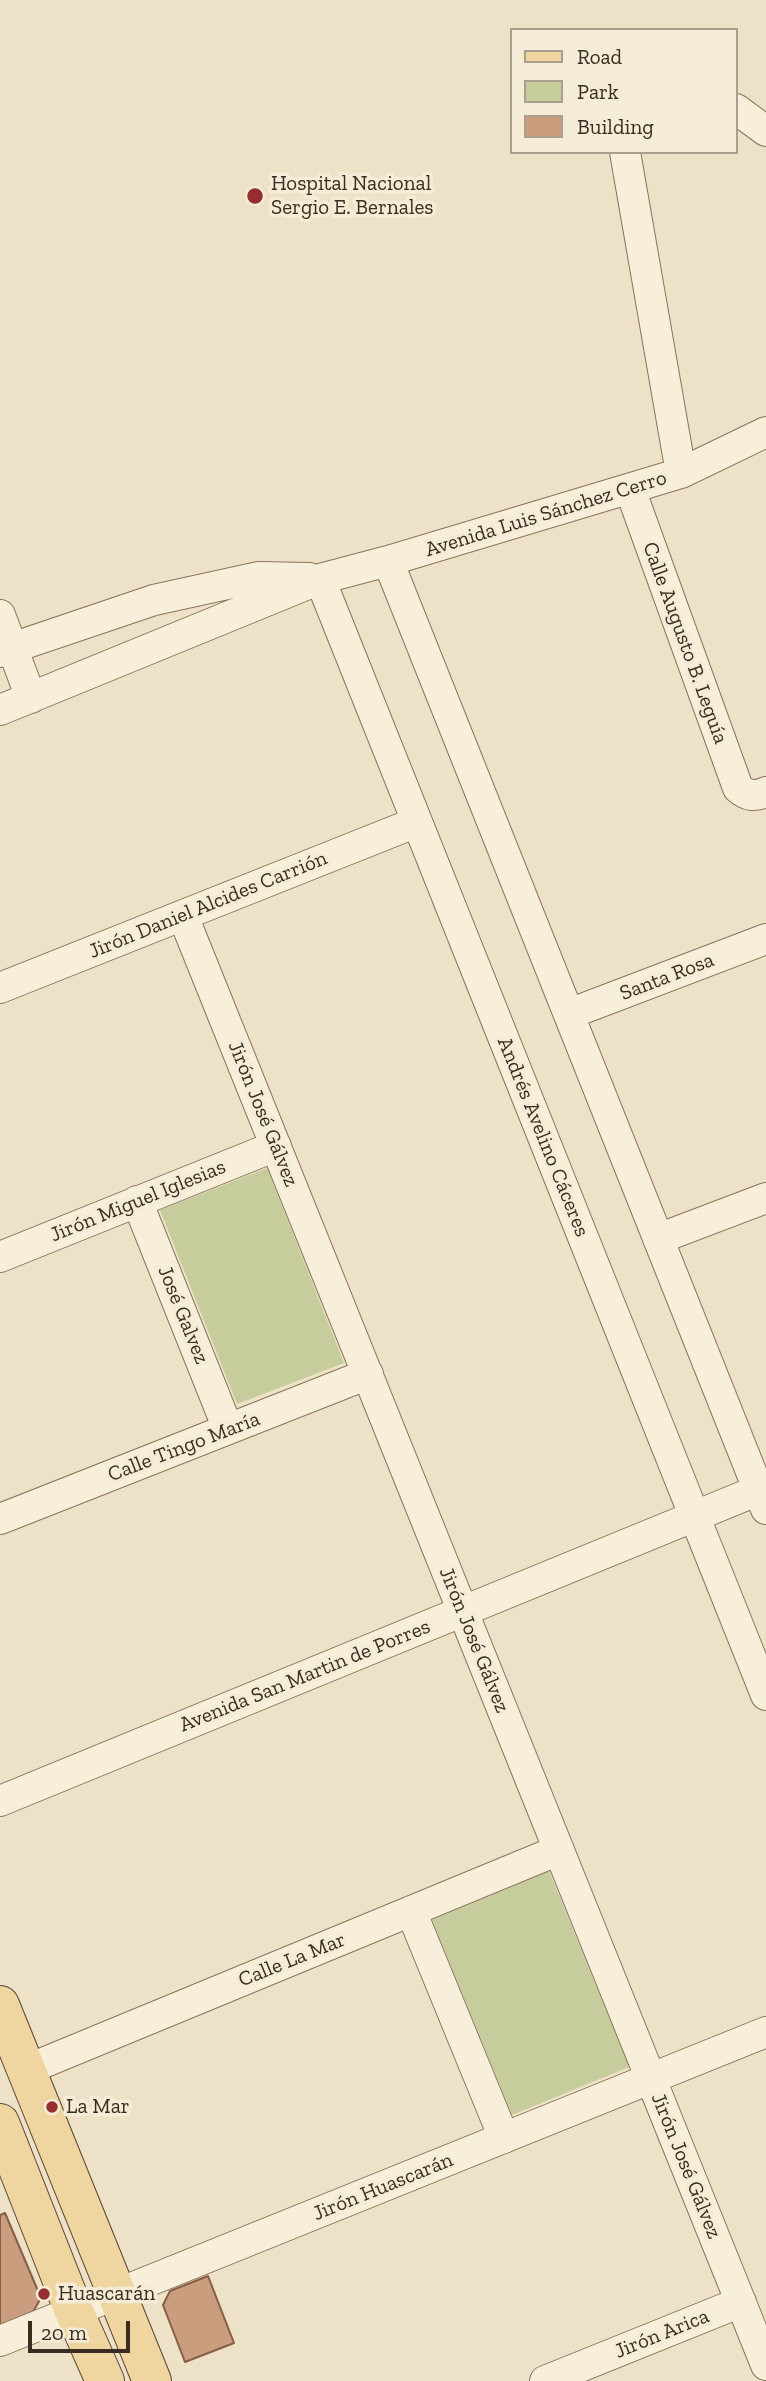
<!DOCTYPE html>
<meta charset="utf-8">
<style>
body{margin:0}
#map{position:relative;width:766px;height:2381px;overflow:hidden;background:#ede2c7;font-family:"Zilla Slab",serif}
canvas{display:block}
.legend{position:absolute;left:510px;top:28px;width:228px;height:126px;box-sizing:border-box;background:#f5ecd7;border:2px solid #aa9f8e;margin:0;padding:9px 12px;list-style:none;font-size:21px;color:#3a2c20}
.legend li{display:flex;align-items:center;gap:14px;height:35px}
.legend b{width:35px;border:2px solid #aa9f8e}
.scale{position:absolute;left:28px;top:2321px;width:102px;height:32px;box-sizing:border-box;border:4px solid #3a2c20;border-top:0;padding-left:9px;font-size:21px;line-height:24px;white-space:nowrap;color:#3a2c20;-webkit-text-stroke:5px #f5ecd7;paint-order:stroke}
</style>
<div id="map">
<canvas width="766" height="2381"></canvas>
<ul class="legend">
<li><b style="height:9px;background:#efd6a1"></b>Road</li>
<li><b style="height:19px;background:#c6cc9b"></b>Park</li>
<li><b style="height:19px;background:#ca9d7e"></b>Building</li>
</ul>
<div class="scale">20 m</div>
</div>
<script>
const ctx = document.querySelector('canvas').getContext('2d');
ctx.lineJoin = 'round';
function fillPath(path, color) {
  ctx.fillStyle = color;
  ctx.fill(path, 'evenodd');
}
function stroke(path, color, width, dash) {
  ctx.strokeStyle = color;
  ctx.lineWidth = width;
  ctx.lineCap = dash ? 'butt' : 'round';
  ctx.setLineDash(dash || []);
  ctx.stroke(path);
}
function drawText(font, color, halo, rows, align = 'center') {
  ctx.font = font + ' "Zilla Slab",serif';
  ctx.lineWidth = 7;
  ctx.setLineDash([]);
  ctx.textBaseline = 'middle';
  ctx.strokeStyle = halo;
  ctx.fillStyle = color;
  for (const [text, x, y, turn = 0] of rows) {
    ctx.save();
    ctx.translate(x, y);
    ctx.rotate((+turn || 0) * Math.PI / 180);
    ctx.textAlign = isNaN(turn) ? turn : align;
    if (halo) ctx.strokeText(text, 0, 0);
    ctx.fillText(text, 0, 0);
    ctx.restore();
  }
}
fillPath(new Path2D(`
 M 267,1168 L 344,1363 L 237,1404 L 160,1210 Z
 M 549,1871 L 629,2067 L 512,2115 L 432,1920 Z`), '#c6cc9b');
const building = new Path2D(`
 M 5,2213 L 41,2298 L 30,2317 L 0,2330 L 0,2215 Z
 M 208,2276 L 234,2343 L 185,2362 L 163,2305 L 170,2291 Z`);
fillPath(building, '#ca9d7e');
stroke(building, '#875e43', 2);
const street = new Path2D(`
 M 736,109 L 766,131
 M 625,152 L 681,473
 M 630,489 L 738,788 C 747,796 754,797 766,792
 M 388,561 L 766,1509
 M 320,579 L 766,1695
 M 0,615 L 31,698
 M 0,652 L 154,600 L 259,577 L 309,578
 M 0,710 L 320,579 L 388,561 L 681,473 L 766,432
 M 183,916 L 766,2365
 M 0,988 L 417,822
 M 569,1014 L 766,939
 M 137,1201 L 228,1429
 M 658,1239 L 766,1198
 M 0,1257 L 276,1146
 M 0,1519 L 368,1374
 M 0,1801 L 766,1487
 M 411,1911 L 504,2138
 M 26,2070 L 559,1850
 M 0,2341 L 766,2032
 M 545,2381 L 741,2302`);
const primary = new Path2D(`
 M 0,2005 L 152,2381
 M 0,2123 L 74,2311 L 105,2381`);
stroke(street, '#89745d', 32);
stroke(primary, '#574231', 40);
stroke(street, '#f8efdb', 30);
stroke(primary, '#efd6a1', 38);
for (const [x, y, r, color] of [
 [255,196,9,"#962e30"],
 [52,2107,7,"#962e30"],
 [44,2294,7,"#962e30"]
]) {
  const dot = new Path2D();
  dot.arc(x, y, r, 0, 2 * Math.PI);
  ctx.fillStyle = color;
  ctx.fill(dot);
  stroke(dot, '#f5ecd7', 2.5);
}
drawText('21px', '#3a2c20', '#f5ecd7', [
 ["Hospital Nacional",271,184],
 ["Sergio E. Bernales",271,208],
 ["La Mar",66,2107],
 ["Huascarán",58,2294]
], 'left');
drawText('21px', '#3a2c20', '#f5ecd7', [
 ["Avenida Luis Sánchez Cerro",546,514,-17],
 ["Calle Augusto B. Leguía",685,643,70],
 ["Jirón Daniel Alcides Carrión",208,905,-22],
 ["Santa Rosa",667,977,-21],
 ["Jirón José Gálvez",263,1114,68],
 ["Andrés Avelino Cáceres",543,1137,68],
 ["Jirón Miguel Iglesias",138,1201,-22],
 ["José Galvez",183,1315,68],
 ["Calle Tingo María",184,1447,-21],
 ["Jirón José Gálvez",474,1640,68],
 ["Avenida San Martin de Porres",305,1676,-22],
 ["Calle La Mar",292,1960,-22],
 ["Jirón José Gálvez",686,2166,68],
 ["Jirón Huascarán",383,2187,-22],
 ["Jirón Arica",662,2334,-22]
]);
</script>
